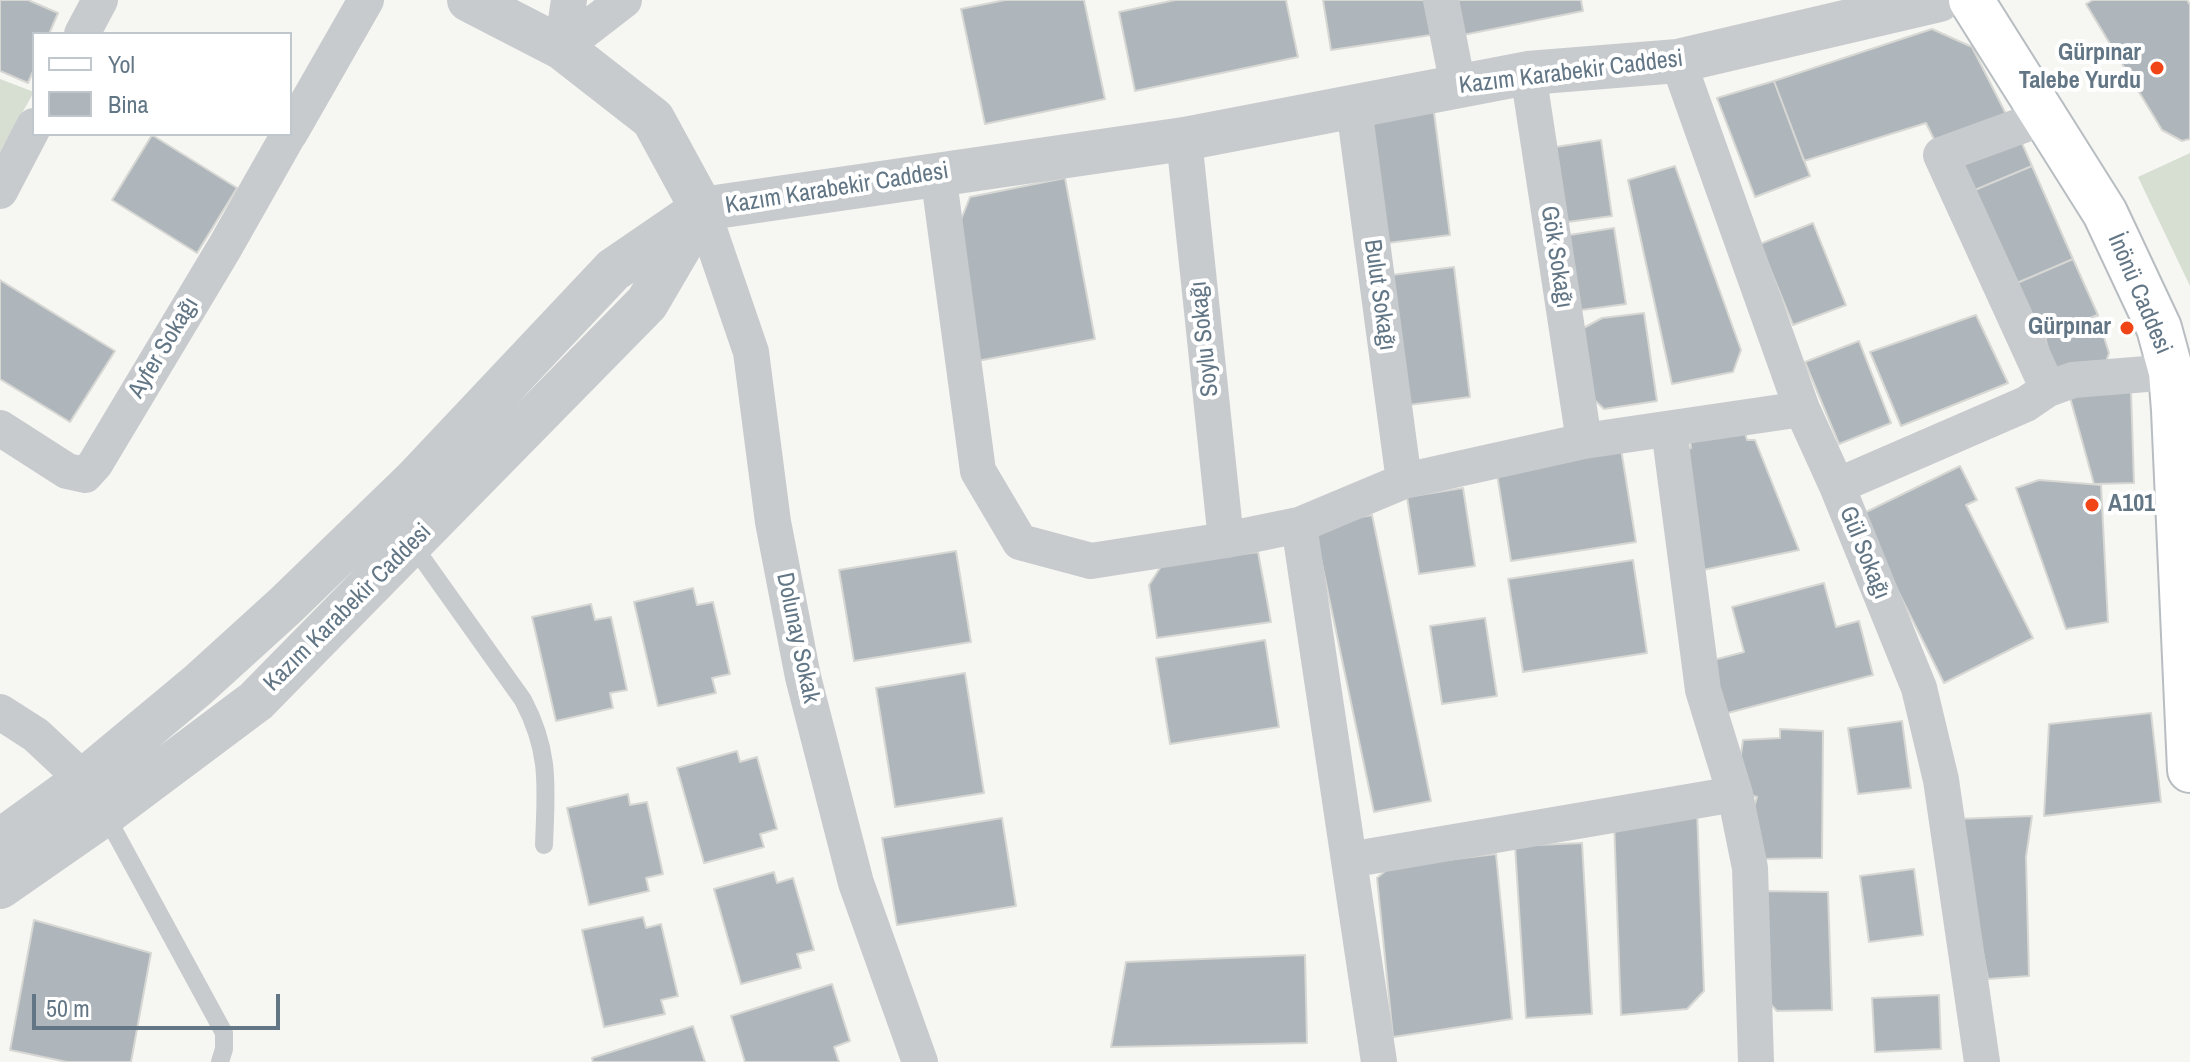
<!DOCTYPE html>
<meta charset="utf-8">
<style>
body{margin:0}
#map{position:relative;width:2190px;height:1062px;overflow:hidden;background:#f6f6f2;font-family:"Archivo Narrow",sans-serif}
canvas{display:block}
.legend{position:absolute;left:32px;top:32px;width:260px;height:104px;box-sizing:border-box;background:#fff;border:2px solid #c0c8ce;margin:0;padding:10px 14px;list-style:none;font-size:24px;color:#627685}
.legend li{display:flex;align-items:center;gap:16px;height:40px}
.legend b{width:40px;border:2px solid #c0c8ce}
.scale{position:absolute;left:32px;top:994px;width:248px;height:36px;box-sizing:border-box;border:4px solid #627685;border-top:0;padding-left:10px;font-size:24px;line-height:28px;white-space:nowrap;color:#627685;-webkit-text-stroke:6px #fff;paint-order:stroke}
</style>
<div id="map">
<canvas width="2190" height="1062"></canvas>
<ul class="legend">
<li><b style="height:10px;background:#fff"></b>Yol</li>
<li><b style="height:22px;background:#aeb6bb"></b>Bina</li>
</ul>
<div class="scale">50 m</div>
</div>
<script>
const ctx = document.querySelector('canvas').getContext('2d');
ctx.lineJoin = 'round';
function fillPath(path, color) {
  ctx.fillStyle = color;
  ctx.fill(path, 'evenodd');
}
function stroke(path, color, width, dash) {
  ctx.strokeStyle = color;
  ctx.lineWidth = width;
  ctx.lineCap = dash ? 'butt' : 'round';
  ctx.setLineDash(dash || []);
  ctx.stroke(path);
}
function drawText(font, color, halo, rows, align = 'center') {
  ctx.font = font + ' "Archivo Narrow",sans-serif';
  ctx.lineWidth = 8;
  ctx.setLineDash([]);
  ctx.textBaseline = 'middle';
  ctx.strokeStyle = halo;
  ctx.fillStyle = color;
  for (const [text, x, y, turn = 0] of rows) {
    ctx.save();
    ctx.translate(x, y);
    ctx.rotate((+turn || 0) * Math.PI / 180);
    ctx.textAlign = isNaN(turn) ? turn : align;
    if (halo) ctx.strokeText(text, 0, 0);
    ctx.fillText(text, 0, 0);
    ctx.restore();
  }
}
fillPath(new Path2D(`
 M 0,79 L 34,92 L 0,152 Z
 M 2190,153 L 2190,286 L 2138,177 Z`), '#d7ded2');
const building = new Path2D(`
 M 0,0 L 28,0 L 58,13 L 49,34 L 34,34 L 34,69 L 28,83 L 0,71 Z
 M 1005,0 L 1084,0 L 1105,99 L 985,124 L 961,9 Z
 M 1175,0 L 1286,0 L 1298,57 L 1135,91 L 1119,12 Z
 M 1323,0 L 1425,0 L 1431,35 L 1331,50 Z
 M 1451,0 L 1581,0 L 1583,11 L 1458,36 Z
 M 2093,0 L 2187,0 L 2190,5 L 2190,139 L 2182,141 L 2162,130 L 2086,4 Z
 M 1932,29 L 1972,47 L 2009,120 L 1937,145 L 1926,123 L 1804,161 L 1774,81 Z
 M 1774,81 L 1810,176 L 1755,197 L 1717,98 Z
 M 1433,105 L 1450,235 L 1380,244 L 1364,113 Z
 M 2018,134 L 2032,166 L 1970,192 L 1957,160 Z
 M 152,135 L 237,188 L 197,253 L 112,200 Z
 M 1601,140 L 1612,216 L 1560,223 L 1549,148 Z
 M 1675,166 L 1741,350 L 1733,372 L 1672,384 L 1628,180 Z
 M 2032,166 L 2073,259 L 2010,286 L 1970,192 Z
 M 1065,178 L 1095,339 L 972,362 L 960,222 L 970,197 Z
 M 1813,223 L 1846,305 L 1793,325 L 1760,244 Z
 M 1614,228 L 1626,304 L 1574,311 L 1563,236 Z
 M 2073,259 L 2098,315 L 2034,343 L 2010,286 Z
 M 1454,267 L 1470,397 L 1401,406 L 1384,276 Z
 M 0,280 L 115,351 L 70,422 L 0,379 Z
 M 1644,313 L 1657,401 L 1604,409 L 1586,392 L 1580,330 L 1602,318 Z
 M 1976,315 L 2008,383 L 1901,426 L 1870,352 Z
 M 2097,315 L 2109,353 L 2105,365 L 2064,374 L 2053,365 L 2045,338 Z
 M 1859,341 L 1891,423 L 1839,444 L 1805,362 Z
 M 2068,390 L 2131,391 L 2134,483 L 2094,484 Z
 M 1743,425 L 1747,440 L 1755,440 L 1799,550 L 1693,572 L 1684,451 L 1691,448 L 1690,439 Z
 M 1621,449 L 1636,542 L 1511,561 L 1496,468 Z
 M 1960,466 L 1977,500 L 1966,505 L 2033,638 L 1944,683 L 1860,515 Z
 M 2039,480 L 2101,485 L 2108,622 L 2066,629 L 2016,488 Z
 M 1463,488 L 1475,566 L 1419,574 L 1407,497 Z
 M 1372,515 L 1431,801 L 1374,812 L 1314,526 Z
 M 956,551 L 971,642 L 854,661 L 839,570 Z
 M 1258,552 L 1271,622 L 1157,638 L 1149,585 L 1162,565 Z
 M 1633,560 L 1647,653 L 1523,672 L 1508,579 Z
 M 1824,583 L 1836,627 L 1859,621 L 1873,675 L 1720,715 L 1706,662 L 1744,652 L 1732,607 Z
 M 693,588 L 697,605 L 713,602 L 730,674 L 712,678 L 716,693 L 658,706 L 634,602 Z
 M 591,604 L 595,620 L 611,617 L 627,690 L 610,693 L 613,708 L 556,721 L 532,617 Z
 M 1485,618 L 1497,696 L 1442,704 L 1430,626 Z
 M 1265,640 L 1279,727 L 1170,744 L 1156,658 Z
 M 965,673 L 984,793 L 895,807 L 876,688 Z
 M 2151,713 L 2161,802 L 2044,816 L 2049,724 Z
 M 1902,721 L 1911,788 L 1858,794 L 1848,728 Z
 M 1780,729 L 1823,731 L 1822,858 L 1759,859 L 1751,817 L 1757,797 L 1743,793 L 1738,776 L 1743,740 L 1780,738 Z
 M 737,751 L 740,762 L 757,757 L 777,829 L 760,834 L 764,847 L 704,863 L 677,768 Z
 M 628,794 L 630,805 L 647,802 L 663,874 L 646,878 L 649,891 L 589,905 L 567,808 Z
 M 1697,810 L 1704,991 L 1687,1009 L 1621,1015 L 1614,821 Z
 M 2032,816 L 2026,857 L 2029,976 L 1988,979 L 1957,819 Z
 M 1002,818 L 1016,906 L 897,925 L 882,838 Z
 M 1582,843 L 1592,1014 L 1526,1018 L 1515,846 Z
 M 1496,854 L 1512,1019 L 1393,1037 L 1377,878 L 1390,867 Z
 M 1914,869 L 1923,935 L 1869,942 L 1860,876 Z
 M 774,872 L 777,883 L 793,878 L 814,950 L 797,954 L 801,968 L 741,984 L 714,889 Z
 M 1762,891 L 1828,892 L 1832,1010 L 1777,1011 L 1760,993 Z
 M 643,917 L 646,928 L 661,924 L 678,996 L 661,1000 L 665,1014 L 604,1027 L 582,930 Z
 M 34,920 L 151,953 L 131,1062 L 67,1062 L 10,1050 Z
 M 1305,955 L 1307,1043 L 1111,1047 L 1126,962 Z
 M 832,984 L 850,1041 L 834,1047 L 839,1062 L 745,1062 L 731,1016 Z
 M 1939,995 L 1941,1049 L 1875,1052 L 1872,998 Z
 M 693,1026 L 705,1062 L 593,1062 L 592,1058 Z`);
fillPath(building, '#aeb6bb');
stroke(building, '#d7d7d4', 2);
const secondary = new Path2D(`
 M 1971,0 L 2105,213 L 2159,328 L 2171,372 L 2174,410 L 2190,770`);
stroke(secondary, '#b7bdc1', 48);
stroke(new Path2D(`
 M 412,544 L 523,700 C 551,753 546,788 544,845
 M 105,814 L 224,1033 L 224,1049 L 220,1062`), '#c8cbce', 18);
stroke(new Path2D(`
 M 1441,0 L 1458,86
 M 82,34 L 100,0
 M 562,48 L 624,0
 M 562,48 L 569,0
 M 1678,61 L 1802,409 L 1837,486 L 1919,688 L 1941,780 L 1982,1062
 M 1528,73 L 1584,441
 M 1354,108 L 1404,481
 M 2045,117 L 1941,155 L 2048,389
 M 290,133 L 366,0
 M 1184,139 L 1226,540
 M 938,173 L 978,471 L 1020,542 L 1091,561 L 1226,540 L 1299,525 L 1379,1062
 M 0,191 L 34,126
 M 702,209 L 751,352 L 773,522 L 803,677 L 856,883 L 920,1062
 M 0,428 L 67,471 L 85,475 L 95,464 L 225,247 L 289,134
 M 1669,429 L 1703,690 L 1735,794 L 1750,868 L 1756,1062
 M 1837,486 L 2026,404 L 2048,389 L 2073,380 L 2171,372
 M 1299,525 L 1404,481 L 1584,441 L 1802,409
 M 0,712 L 36,735 L 84,780 L 98,802
 M 1349,860 L 1735,794`), '#c8cbce', 36);
stroke(new Path2D(`
 M 469,0 L 562,48 L 653,119 L 702,209
 M 0,841 L 84,780 L 198,685 L 286,605 L 415,480 L 613,270 L 702,209 L 1184,139 L 1528,73 L 1678,61 L 1939,0
 M 0,887 L 105,814 L 256,701 L 647,303 L 695,221`), '#c8cbce', 44);
stroke(secondary, '#fff', 44);
for (const [x, y, r, color] of [
 [2157,68,8,"#f14517"],
 [2127,328,8,"#f14517"],
 [2092,505,8,"#f14517"]
]) {
  const dot = new Path2D();
  dot.arc(x, y, r, 0, 2 * Math.PI);
  ctx.fillStyle = color;
  ctx.fill(dot);
  stroke(dot, '#fff', 3);
}
drawText('bold 24px', '#627685', '#fff', [
 ["Gürpınar",2141,54],
 ["Talebe Yurdu",2141,82],
 ["Gürpınar",2111,328],
 ["A101",2108,505,"left"]
], 'right');
drawText('24px', '#627685', '#fff', [
 ["Kazım Karabekir Caddesi",1571,73,-7],
 ["Kazım Karabekir Caddesi",837,189,-9],
 ["Gök Sokağı",1556,257,81],
 ["İnönü Caddesi",2139,294,67],
 ["Bulut Sokağı",1379,295,82],
 ["Soylu Sokağı",1205,339,-96],
 ["Ayfer Sokağı",164,348,-59],
 ["Gül Sokağı",1864,553,68],
 ["Kazım Karabekir Caddesi",348,608,-45],
 ["Dolunay Sokak",797,638,78]
]);
</script>
